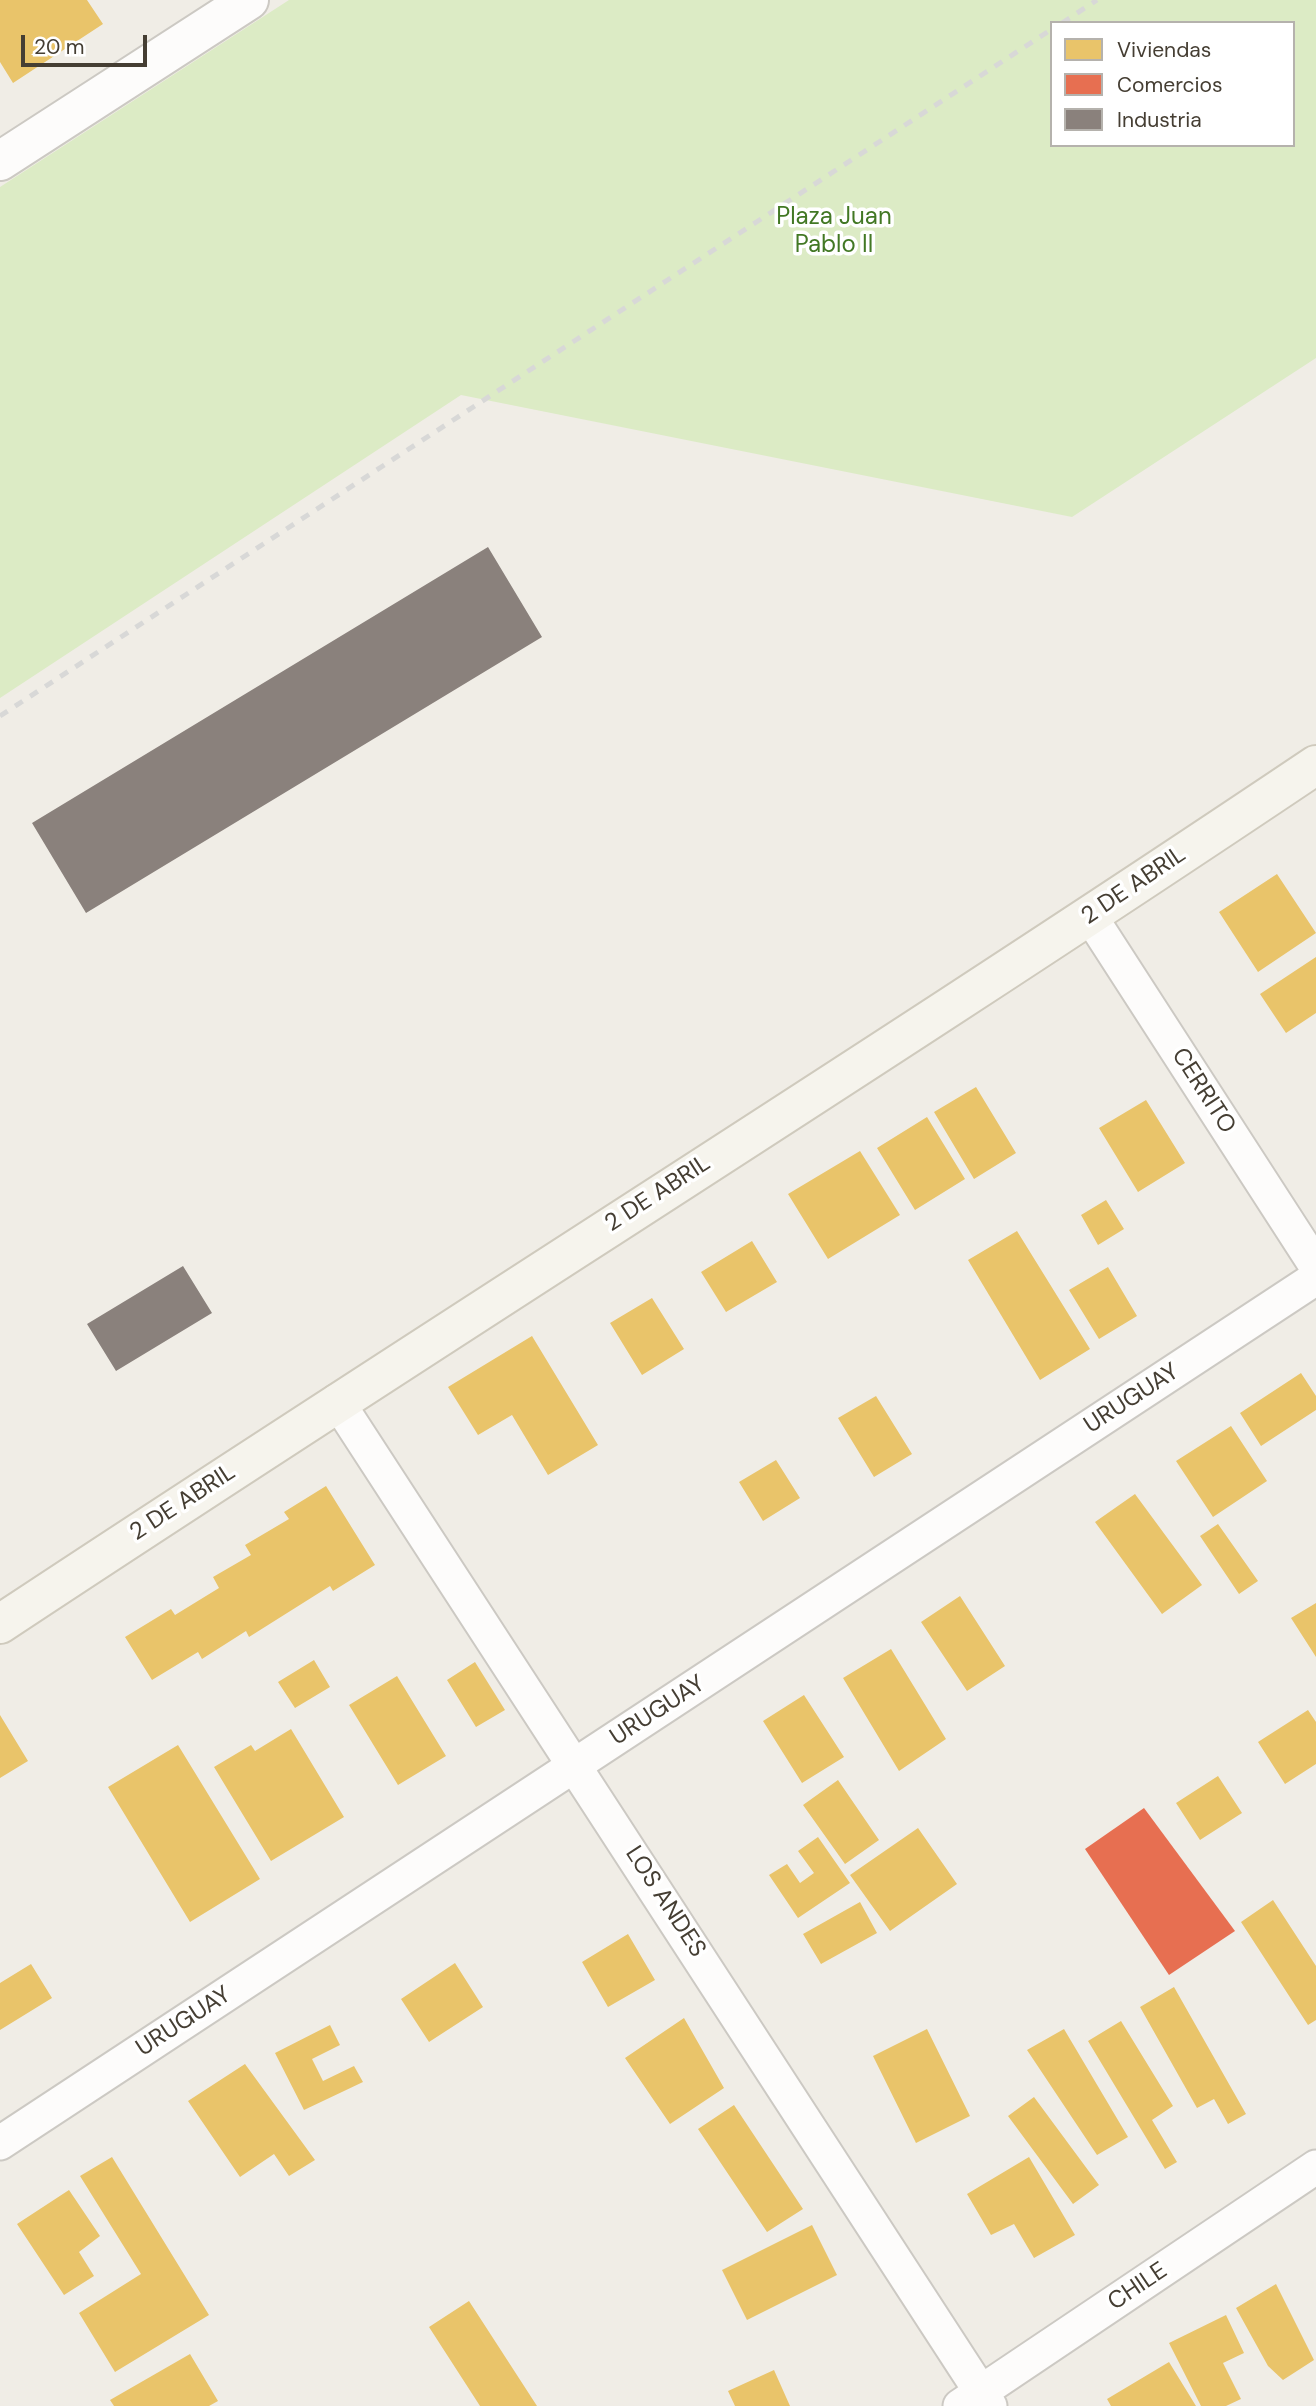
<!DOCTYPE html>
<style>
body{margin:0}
#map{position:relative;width:1316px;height:2406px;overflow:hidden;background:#f0ede6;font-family:"DM Sans",sans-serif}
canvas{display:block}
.legend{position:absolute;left:1050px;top:21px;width:245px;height:126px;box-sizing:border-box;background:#fff;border:2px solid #b5b2ad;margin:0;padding:9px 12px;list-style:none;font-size:21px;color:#453e33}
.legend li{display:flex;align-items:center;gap:14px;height:35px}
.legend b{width:35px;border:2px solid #b5b2ad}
.scale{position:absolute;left:21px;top:35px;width:126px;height:32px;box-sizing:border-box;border:4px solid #453e33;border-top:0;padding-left:9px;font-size:21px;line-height:24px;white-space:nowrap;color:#453e33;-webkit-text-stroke:5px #fff;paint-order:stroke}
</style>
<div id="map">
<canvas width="1316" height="2406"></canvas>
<ul class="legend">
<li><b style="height:19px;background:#e9c46a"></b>Viviendas</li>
<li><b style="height:19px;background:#e76f51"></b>Comercios</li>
<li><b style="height:19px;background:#8a817c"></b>Industria</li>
</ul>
<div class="scale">20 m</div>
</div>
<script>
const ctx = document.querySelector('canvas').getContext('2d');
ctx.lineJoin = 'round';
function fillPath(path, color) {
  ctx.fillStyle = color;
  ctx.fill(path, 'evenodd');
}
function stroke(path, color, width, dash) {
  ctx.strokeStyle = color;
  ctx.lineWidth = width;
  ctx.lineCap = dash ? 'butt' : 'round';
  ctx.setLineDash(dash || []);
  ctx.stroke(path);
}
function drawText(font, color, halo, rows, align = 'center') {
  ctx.font = font + ' "DM Sans",sans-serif';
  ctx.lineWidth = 7;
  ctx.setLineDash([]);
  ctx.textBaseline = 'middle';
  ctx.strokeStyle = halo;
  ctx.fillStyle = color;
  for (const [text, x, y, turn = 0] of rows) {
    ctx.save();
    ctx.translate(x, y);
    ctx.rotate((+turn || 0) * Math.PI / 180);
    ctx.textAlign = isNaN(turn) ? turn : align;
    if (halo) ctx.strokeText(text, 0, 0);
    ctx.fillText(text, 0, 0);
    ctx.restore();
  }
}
fillPath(new Path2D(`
 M 289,0 L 1316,0 L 1316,358 L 1072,517 L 461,395 L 0,698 L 0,187 ZM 1052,23 L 1293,23 L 1293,145 L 1052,145 Z`), '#dcebc5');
fillPath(new Path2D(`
 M 0,0 L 87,0 L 103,24 L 13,83 L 0,62 Z
 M 1277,874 L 1316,933 L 1258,972 L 1219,912 Z
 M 1316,957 L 1316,1013 L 1286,1033 L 1260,994 Z
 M 976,1087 L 1016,1153 L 974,1179 L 934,1112 Z
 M 1146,1100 L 1185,1163 L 1138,1192 L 1099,1128 Z
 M 927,1117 L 965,1179 L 915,1210 L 877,1148 Z
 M 860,1151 L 900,1215 L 828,1259 L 788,1194 Z
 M 1106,1200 L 1124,1229 L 1098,1245 L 1081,1215 Z
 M 1017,1231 L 1090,1349 L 1040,1380 L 968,1260 Z
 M 752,1241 L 777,1282 L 726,1312 L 701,1272 Z
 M 1108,1267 L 1137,1316 L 1099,1339 L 1069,1290 Z
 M 652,1298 L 684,1349 L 642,1375 L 610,1323 Z
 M 532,1336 L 598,1445 L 548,1475 L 512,1415 L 478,1435 L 448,1387 Z
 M 1301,1373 L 1316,1396 L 1316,1410 L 1261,1446 L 1240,1413 Z
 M 876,1396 L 912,1454 L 874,1477 L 838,1418 Z
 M 1231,1426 L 1267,1481 L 1213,1517 L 1176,1461 Z
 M 776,1460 L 800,1498 L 763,1521 L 739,1482 Z
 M 326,1486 L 375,1565 L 333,1591 L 330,1586 L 249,1637 L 246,1631 L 202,1659 L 198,1652 L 152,1680 L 125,1637 L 171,1609 L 175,1615 L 219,1588 L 213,1577 L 251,1555 L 245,1545 L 289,1519 L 284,1512 Z
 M 1135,1494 L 1202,1585 L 1162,1614 L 1095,1522 Z
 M 1218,1524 L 1258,1581 L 1239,1594 L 1200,1536 Z
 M 960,1596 L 1005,1666 L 967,1691 L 921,1622 Z
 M 1316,1603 L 1316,1657 L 1291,1618 Z
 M 891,1649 L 946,1739 L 899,1771 L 843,1678 Z
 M 314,1660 L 330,1687 L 295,1708 L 278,1682 Z
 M 475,1662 L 505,1710 L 476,1727 L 447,1680 Z
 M 397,1676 L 446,1756 L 398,1785 L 349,1705 Z
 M 804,1695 L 844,1757 L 802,1783 L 763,1721 Z
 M 1308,1710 L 1316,1722 L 1316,1764 L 1285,1784 L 1258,1742 Z
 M 0,1715 L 28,1761 L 0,1778 Z
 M 291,1729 L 344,1817 L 271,1861 L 214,1767 L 251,1745 L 255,1751 Z
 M 178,1745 L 260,1879 L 190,1922 L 108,1787 Z
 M 1218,1776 L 1242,1813 L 1200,1840 L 1176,1803 Z
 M 838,1780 L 879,1840 L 845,1864 L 803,1805 Z
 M 918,1828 L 957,1884 L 890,1931 L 850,1875 Z
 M 818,1837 L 850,1883 L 798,1918 L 769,1875 L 787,1864 L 800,1883 L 814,1873 L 798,1851 Z
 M 1273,1900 L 1316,1966 L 1316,2020 L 1308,2025 L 1241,1922 Z
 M 860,1902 L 877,1933 L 821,1964 L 803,1934 Z
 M 628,1934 L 655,1980 L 608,2007 L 582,1962 Z
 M 455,1963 L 483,2007 L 429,2042 L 401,1999 Z
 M 31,1964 L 52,1998 L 0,2030 L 0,1983 Z
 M 1174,1987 L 1246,2114 L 1228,2124 L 1214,2099 L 1197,2108 L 1140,2007 Z
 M 684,2018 L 724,2088 L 670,2124 L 625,2058 Z
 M 1121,2021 L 1173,2106 L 1152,2120 L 1177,2162 L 1165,2169 L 1088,2041 Z
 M 330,2025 L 340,2045 L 312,2059 L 323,2081 L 354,2066 L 363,2082 L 304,2110 L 275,2053 Z
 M 927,2029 L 970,2116 L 916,2143 L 873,2056 Z
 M 1064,2029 L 1128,2137 L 1097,2155 L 1027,2050 Z
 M 245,2064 L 315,2160 L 289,2176 L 274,2154 L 240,2177 L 188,2101 Z
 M 1034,2097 L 1099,2185 L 1073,2204 L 1008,2116 Z
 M 734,2105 L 803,2209 L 767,2232 L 698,2129 Z
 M 112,2157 L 209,2315 L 115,2372 L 79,2313 L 141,2274 L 80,2176 Z
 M 1029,2157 L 1075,2235 L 1034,2258 L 1014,2224 L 991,2235 L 967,2194 Z
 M 69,2190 L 100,2236 L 79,2252 L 94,2276 L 64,2295 L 17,2224 Z
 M 812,2225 L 837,2275 L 747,2320 L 722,2270 Z
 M 1276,2284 L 1314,2360 L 1283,2380 L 1268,2366 L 1236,2308 Z
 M 469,2301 L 537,2406 L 480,2406 L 429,2327 Z
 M 1226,2315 L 1244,2353 L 1223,2363 L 1241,2399 L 1226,2406 L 1201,2406 L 1169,2343 Z
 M 190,2354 L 218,2401 L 209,2406 L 114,2406 L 110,2400 Z
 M 1169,2362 L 1196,2406 L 1111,2406 L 1107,2399 Z
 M 774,2370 L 790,2406 L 735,2406 L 728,2391 Z`), '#e9c46a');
fillPath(new Path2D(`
 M 1144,1808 L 1235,1931 L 1169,1975 L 1085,1849 Z`), '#e76f51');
fillPath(new Path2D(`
 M 488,547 L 542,637 L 86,913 L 32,823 Z
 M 183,1266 L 212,1313 L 116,1371 L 87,1324 Z`), '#8a817c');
const minor = new Path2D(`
 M 1090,916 L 1316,1266
 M 337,1401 L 990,2406
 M 0,2143 L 1316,1278
 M 960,2406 L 1316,2167`);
const tertiary = new Path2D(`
 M 0,161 L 249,0`);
const secondary = new Path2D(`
 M 0,1624 C 437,1335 881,1057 1316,765`);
stroke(minor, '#ccc9c3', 37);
stroke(tertiary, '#ccc9c3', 42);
stroke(secondary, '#cfcabd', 42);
stroke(minor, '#fdfcfb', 33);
stroke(tertiary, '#fdfcfb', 38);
stroke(secondary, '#f6f4ed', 38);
stroke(new Path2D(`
 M 1062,23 L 1097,0
 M 0,716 L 1052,29`), '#d8d8d7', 5, [9, 9]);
drawText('24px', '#427824', '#fff', [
 ["Plaza Juan",834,218],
 ["Pablo II",834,246]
]);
drawText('24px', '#453e33', '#fff', [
 ["2 DE ABRIL",1134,886,-34],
 ["CERRITO",1203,1091,57],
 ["2 DE ABRIL",658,1194,-33],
 ["URUGUAY",1132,1399,-33],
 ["2 DE ABRIL",183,1503,-33],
 ["URUGUAY",658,1711,-33],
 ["LOS ANDES",665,1902,57],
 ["URUGUAY",184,2022,-33],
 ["CHILE",1138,2287,-34]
]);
</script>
